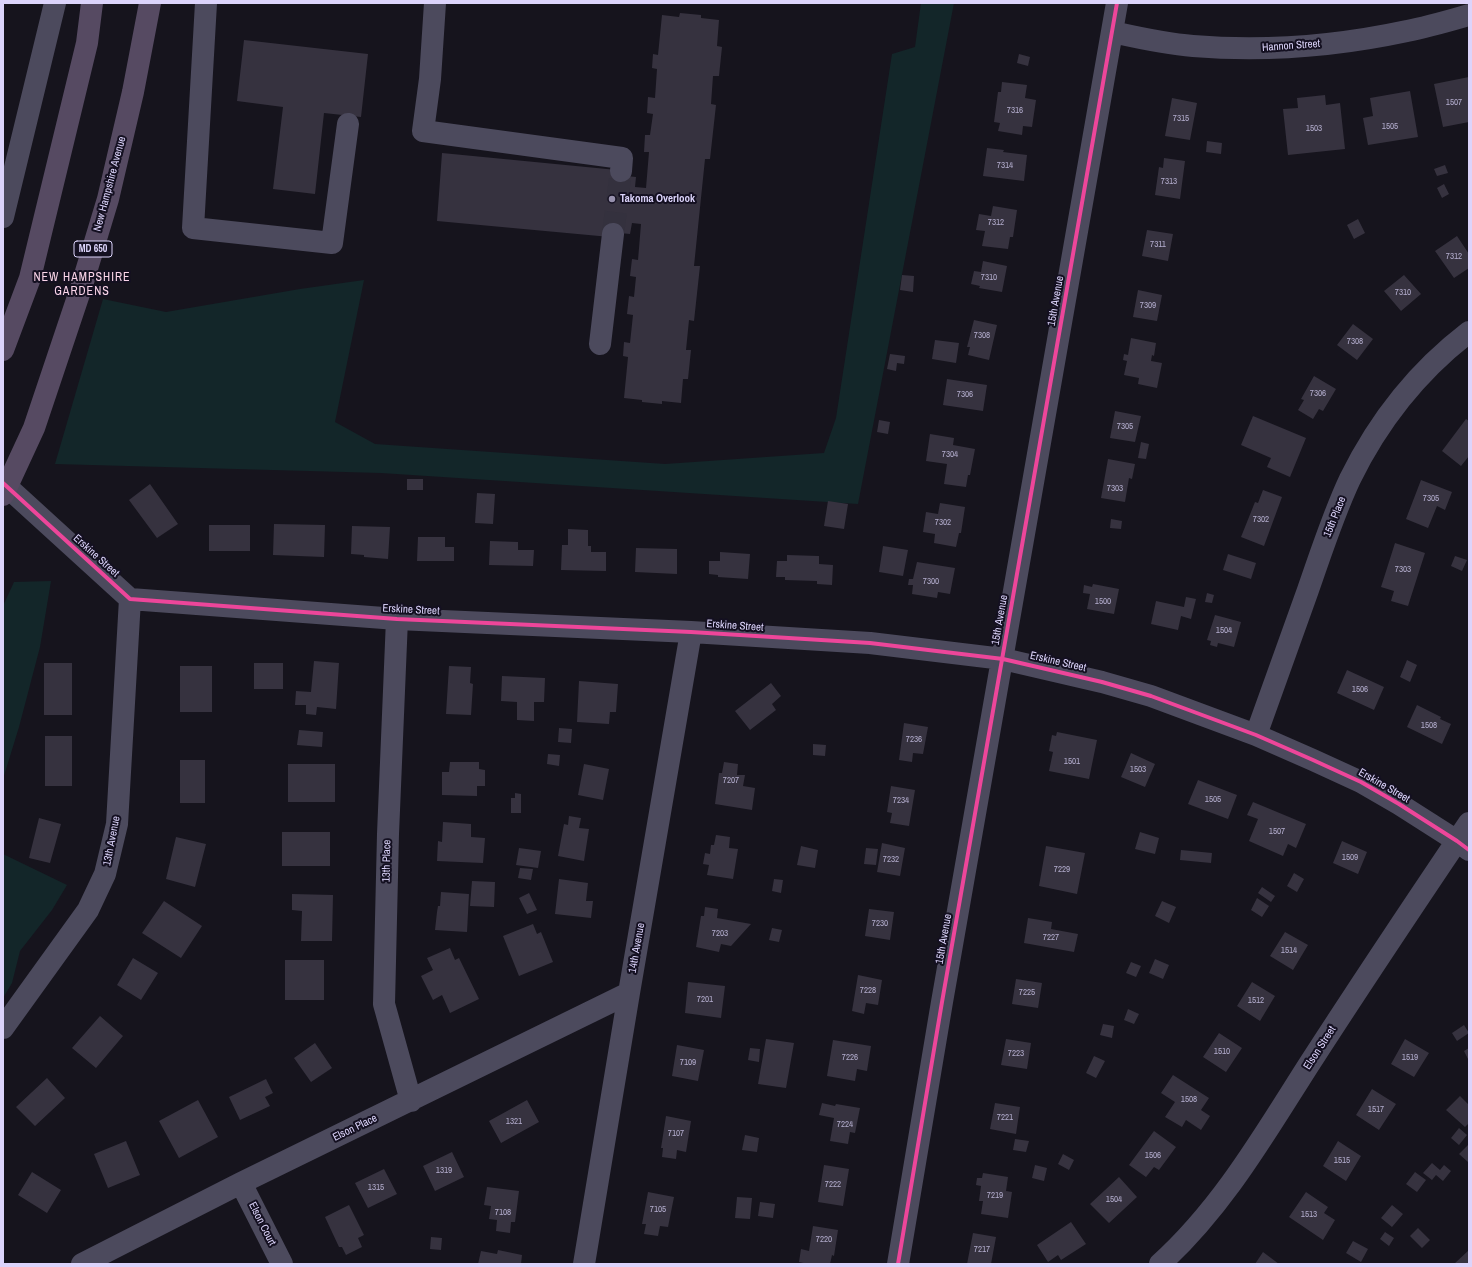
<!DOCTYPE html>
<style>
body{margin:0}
#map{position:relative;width:1472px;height:1267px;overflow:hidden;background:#16141d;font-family:"Archivo Narrow",sans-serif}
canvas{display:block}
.frame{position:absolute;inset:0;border:4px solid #dcd4fb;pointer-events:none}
</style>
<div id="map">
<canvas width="1472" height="1267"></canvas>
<div class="frame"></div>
</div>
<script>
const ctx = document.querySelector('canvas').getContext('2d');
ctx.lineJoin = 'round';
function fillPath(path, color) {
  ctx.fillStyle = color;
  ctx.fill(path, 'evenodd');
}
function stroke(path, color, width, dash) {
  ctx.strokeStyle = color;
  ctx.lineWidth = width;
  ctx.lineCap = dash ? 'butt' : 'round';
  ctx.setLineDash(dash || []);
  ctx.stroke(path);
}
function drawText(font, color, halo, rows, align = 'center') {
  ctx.font = font + ' "Archivo Narrow",sans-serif';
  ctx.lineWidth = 4;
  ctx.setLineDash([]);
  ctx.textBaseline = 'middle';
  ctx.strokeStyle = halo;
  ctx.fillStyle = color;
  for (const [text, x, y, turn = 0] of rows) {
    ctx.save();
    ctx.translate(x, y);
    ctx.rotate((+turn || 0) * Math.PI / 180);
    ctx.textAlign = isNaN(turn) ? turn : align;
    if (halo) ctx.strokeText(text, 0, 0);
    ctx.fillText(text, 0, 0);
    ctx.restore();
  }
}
fillPath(new Path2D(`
 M 921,3 L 954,3 L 858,504 L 381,473 L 55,464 L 103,299 L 166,312 L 300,289 L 364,280 L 335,422 L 375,444 L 665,464 L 824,453 L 836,418 L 892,54 L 915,47 Z
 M 51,581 L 40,647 L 19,727 L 3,779 L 3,606 L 14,582 Z
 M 3,854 L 67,885 L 52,910 L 20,951 L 12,983 L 3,998 Z`), '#132629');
fillPath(new Path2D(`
 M 680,13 L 701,15 L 701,18 L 719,20 L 717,46 L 722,47 L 719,76 L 713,76 L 711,104 L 716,105 L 710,159 L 705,159 L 694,266 L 700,266 L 694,321 L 689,320 L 686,350 L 691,350 L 688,379 L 683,379 L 681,403 L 662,401 L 662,404 L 642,402 L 642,400 L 624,398 L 628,357 L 623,356 L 624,342 L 630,343 L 633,315 L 627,314 L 629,296 L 634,297 L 636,277 L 630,276 L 632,259 L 638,260 L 641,224 L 632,223 L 630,234 L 610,232 L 610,237 L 437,221 L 442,153 L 617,170 L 616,175 L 636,177 L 635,187 L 646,188 L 649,152 L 644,152 L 645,135 L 650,135 L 653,114 L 647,113 L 648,97 L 655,98 L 657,69 L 652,68 L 653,54 L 658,55 L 662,15 L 679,17 Z
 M 244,40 L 368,54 L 361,117 L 324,113 L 315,194 L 273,189 L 283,107 L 237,101 Z
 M 1019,54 L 1030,57 L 1028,66 L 1017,63 Z
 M 1469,77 L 1469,122 L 1443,127 L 1434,84 Z
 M 1002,82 L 1027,85 L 1025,98 L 1036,100 L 1032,127 L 1023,126 L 1022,135 L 998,131 L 1000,123 L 994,122 L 998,92 L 1001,92 Z
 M 1410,91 L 1418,137 L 1368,145 L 1363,118 L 1373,116 L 1370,98 Z
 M 1325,95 L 1326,105 L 1340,103 L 1345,149 L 1288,155 L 1283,109 L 1298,108 L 1297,98 Z
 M 1172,98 L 1197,103 L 1190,140 L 1165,136 Z
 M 1207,141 L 1222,143 L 1221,154 L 1206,152 Z
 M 987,148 L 1004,150 L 1003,152 L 1027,155 L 1024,181 L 983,176 Z
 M 1164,158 L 1185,161 L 1180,199 L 1155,195 L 1159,167 L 1163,168 Z
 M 1445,165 L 1448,173 L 1437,176 L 1434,169 Z
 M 1444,184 L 1449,194 L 1442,198 L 1437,188 Z
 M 993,206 L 1017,210 L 1013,237 L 1010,237 L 1008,249 L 982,246 L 985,231 L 976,230 L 979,214 L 991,216 Z
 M 1358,219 L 1365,233 L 1354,239 L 1347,225 Z
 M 1147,230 L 1173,234 L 1168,261 L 1142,256 Z
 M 1457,236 L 1469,254 L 1469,268 L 1454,278 L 1435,251 Z
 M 983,261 L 1007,266 L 1002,292 L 979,288 L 980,286 L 971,284 L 974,271 L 981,272 Z
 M 902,275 L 914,276 L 913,292 L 900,290 Z
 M 1404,275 L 1421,294 L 1401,311 L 1384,291 Z
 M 1138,290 L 1162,295 L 1157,321 L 1133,317 Z
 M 974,320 L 997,325 L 989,360 L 968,355 L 970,347 L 967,347 Z
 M 1353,324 L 1373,339 L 1357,360 L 1337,345 Z
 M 1131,338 L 1156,343 L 1154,356 L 1152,355 L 1151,361 L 1162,363 L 1157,388 L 1138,384 L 1139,378 L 1124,375 L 1127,361 L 1123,360 L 1124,354 L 1128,355 Z
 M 935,340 L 959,343 L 956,363 L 932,359 Z
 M 890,354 L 905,356 L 904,364 L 897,363 L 896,371 L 887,369 Z
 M 1314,376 L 1336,389 L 1323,411 L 1319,409 L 1313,419 L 1298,410 L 1304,400 L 1301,399 Z
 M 947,379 L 987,385 L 983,411 L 943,405 Z
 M 1115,411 L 1141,416 L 1135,442 L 1110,438 Z
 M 1253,416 L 1306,438 L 1290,477 L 1267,467 L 1271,458 L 1241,445 Z
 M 1466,419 L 1469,421 L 1469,456 L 1461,466 L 1442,451 Z
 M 879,420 L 890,422 L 888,434 L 877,432 Z
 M 930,434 L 954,438 L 953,445 L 975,449 L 970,475 L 968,475 L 966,487 L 944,484 L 947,464 L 926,461 Z
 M 1141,442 L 1149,444 L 1146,459 L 1138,458 Z
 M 1108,459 L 1135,464 L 1132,479 L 1129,478 L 1125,502 L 1101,498 Z
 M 407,479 L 423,479 L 423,490 L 407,490 Z
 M 1421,480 L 1452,492 L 1445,510 L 1437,506 L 1428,528 L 1406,519 Z
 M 150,484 L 178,524 L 157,538 L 129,500 Z
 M 1263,490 L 1282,497 L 1264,546 L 1241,537 L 1255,502 L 1258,503 Z
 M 477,493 L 495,494 L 493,524 L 475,523 Z
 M 828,501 L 848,504 L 844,529 L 824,526 Z
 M 940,503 L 965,507 L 961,533 L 959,533 L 956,547 L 934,543 L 935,534 L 923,532 L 926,512 L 938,514 Z
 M 1111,519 L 1122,521 L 1121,529 L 1110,528 Z
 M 274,524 L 325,525 L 324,557 L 273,555 Z
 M 209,525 L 250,525 L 250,551 L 209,551 Z
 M 352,526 L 390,527 L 388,559 L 364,557 L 364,555 L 351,554 Z
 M 568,529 L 588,530 L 588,546 L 591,546 L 591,552 L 606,552 L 606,571 L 561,570 L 562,545 L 568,545 Z
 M 418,537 L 445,537 L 445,547 L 454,547 L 454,561 L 417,561 Z
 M 490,541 L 518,542 L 518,550 L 534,550 L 533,566 L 489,565 Z
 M 1395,543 L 1425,553 L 1408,606 L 1391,601 L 1394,591 L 1381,587 Z
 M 883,546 L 908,550 L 903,576 L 879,572 Z
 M 636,548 L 677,549 L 677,574 L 635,572 Z
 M 720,552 L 750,554 L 748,579 L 718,577 L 718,575 L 709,574 L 709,561 L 720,561 Z
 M 1228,554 L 1256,563 L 1251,579 L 1223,570 Z
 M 787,555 L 819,556 L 819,564 L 833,565 L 832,585 L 817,584 L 817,581 L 785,580 L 785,577 L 776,577 L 777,561 L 787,561 Z
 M 1455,556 L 1467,560 L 1462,571 L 1451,566 Z
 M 917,562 L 955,568 L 950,594 L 938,592 L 937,598 L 912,594 L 913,585 L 908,585 L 909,579 L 913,579 Z
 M 1093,584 L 1119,589 L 1114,614 L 1087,609 L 1090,594 L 1083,593 L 1084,585 L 1092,587 Z
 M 1207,593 L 1214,595 L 1212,603 L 1205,602 Z
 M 1186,597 L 1196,599 L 1191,619 L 1181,616 L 1178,630 L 1151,624 L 1156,601 L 1184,607 Z
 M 1215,615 L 1241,622 L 1234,647 L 1218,643 L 1217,647 L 1210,645 L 1211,641 L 1207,640 Z
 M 1407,660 L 1417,665 L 1410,682 L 1400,677 Z
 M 314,661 L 339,663 L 336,709 L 317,707 L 316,715 L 306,714 L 306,705 L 295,705 L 296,691 L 311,692 Z
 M 44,663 L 72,663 L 72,715 L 44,715 Z
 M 254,663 L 283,663 L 283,689 L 254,689 Z
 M 180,666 L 212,666 L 212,712 L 180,712 Z
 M 449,666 L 471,667 L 470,683 L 473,684 L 471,715 L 446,714 Z
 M 1347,670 L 1384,687 L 1374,710 L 1337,693 Z
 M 502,676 L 545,678 L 544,702 L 534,702 L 534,721 L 517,720 L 517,702 L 501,701 Z
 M 579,681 L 618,684 L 616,712 L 610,712 L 609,724 L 577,722 Z
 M 771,683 L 781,696 L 772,704 L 776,710 L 750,730 L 735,711 Z
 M 1417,705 L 1441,717 L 1440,719 L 1451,724 L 1442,744 L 1407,727 Z
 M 904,723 L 928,727 L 923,754 L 913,753 L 912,762 L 899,760 Z
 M 559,728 L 572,729 L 571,743 L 558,742 Z
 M 299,730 L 323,732 L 322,747 L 297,745 Z
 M 1057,732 L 1097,740 L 1089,779 L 1049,771 L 1053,752 L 1049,751 L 1052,735 L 1056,736 Z
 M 45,736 L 72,736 L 72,786 L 45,786 Z
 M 813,744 L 826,745 L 825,756 L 813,755 Z
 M 1131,753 L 1155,764 L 1145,787 L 1121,777 Z
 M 548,754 L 560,755 L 559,766 L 547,764 Z
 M 180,760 L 205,760 L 205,803 L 180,803 Z
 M 450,762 L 479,762 L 479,769 L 485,770 L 485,786 L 477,786 L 477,796 L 442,795 L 442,772 L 449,772 Z
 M 724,762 L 738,764 L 737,775 L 745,775 L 743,786 L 755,788 L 752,810 L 715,804 L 719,773 L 722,773 Z
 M 288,764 L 335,764 L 335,802 L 288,802 Z
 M 584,764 L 609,769 L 603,800 L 578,795 Z
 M 1198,780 L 1237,795 L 1228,819 L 1188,804 Z
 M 891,786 L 915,790 L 909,826 L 890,823 L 892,813 L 887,812 Z
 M 515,793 L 521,794 L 521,813 L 511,813 L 511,798 L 515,798 Z
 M 1253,802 L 1306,824 L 1296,848 L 1288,844 L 1283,856 L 1249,841 L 1258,819 L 1247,815 Z
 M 569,816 L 581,818 L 579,828 L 589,829 L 584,861 L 558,856 L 564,824 L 568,825 Z
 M 39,818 L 61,824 L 50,863 L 29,858 Z
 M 443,822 L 471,824 L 471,837 L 485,838 L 483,863 L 437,861 L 438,841 L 442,842 Z
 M 282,832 L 330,832 L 330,866 L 282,866 Z
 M 1140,832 L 1159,838 L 1155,854 L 1135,849 Z
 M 716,835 L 730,837 L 729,848 L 738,849 L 733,879 L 707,875 L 709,865 L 703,864 L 705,853 L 710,854 L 711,845 L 714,845 Z
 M 176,837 L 206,844 L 195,887 L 166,879 Z
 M 1342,841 L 1367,852 L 1358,874 L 1333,863 Z
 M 882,843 L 905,848 L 900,876 L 877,872 Z
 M 801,846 L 818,850 L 815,868 L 797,865 Z
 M 1046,846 L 1085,853 L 1077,894 L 1039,886 Z
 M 519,848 L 541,851 L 538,868 L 516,865 Z
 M 866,848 L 878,849 L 876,865 L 864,864 Z
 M 1181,850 L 1212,853 L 1211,863 L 1180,860 Z
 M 520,868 L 533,869 L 531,880 L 518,878 Z
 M 1294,873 L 1304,879 L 1297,892 L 1287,886 Z
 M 559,879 L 588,883 L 586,901 L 593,901 L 591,918 L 555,914 Z
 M 774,879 L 783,880 L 781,893 L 772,891 Z
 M 472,881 L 495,882 L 494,907 L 470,906 Z
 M 1262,887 L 1275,896 L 1271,902 L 1258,893 Z
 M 441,892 L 469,894 L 467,932 L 435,930 L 437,912 L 438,906 L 440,906 Z
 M 529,893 L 537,910 L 527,914 L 519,898 Z
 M 292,894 L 333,895 L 332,941 L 301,941 L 302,911 L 292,910 Z
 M 1257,898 L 1269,906 L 1262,917 L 1251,910 Z
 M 164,901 L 202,926 L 181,958 L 142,933 Z
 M 1162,901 L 1176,907 L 1169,923 L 1155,916 Z
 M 705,907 L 718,909 L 717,918 L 751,924 L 731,946 L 721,944 L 719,952 L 696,947 L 701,916 L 704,916 Z
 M 869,909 L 894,912 L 890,940 L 865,936 Z
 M 1028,918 L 1052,922 L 1051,929 L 1078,934 L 1074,952 L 1024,943 Z
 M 533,924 L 537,934 L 541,932 L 553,962 L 519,976 L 503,936 Z
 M 772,928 L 782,930 L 779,942 L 769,940 Z
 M 1285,932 L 1308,945 L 1293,970 L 1270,956 Z
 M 450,948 L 455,960 L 459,958 L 479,999 L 450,1013 L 442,995 L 433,1000 L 421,976 L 433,970 L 427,958 Z
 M 133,958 L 158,973 L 141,1000 L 117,985 Z
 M 1155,959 L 1169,965 L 1163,979 L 1149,973 Z
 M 285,960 L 324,960 L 324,1000 L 285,1000 Z
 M 1131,962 L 1141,966 L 1136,977 L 1126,973 Z
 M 858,975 L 882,980 L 878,1005 L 866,1003 L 864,1014 L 852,1011 Z
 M 1016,979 L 1042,983 L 1038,1008 L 1012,1004 Z
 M 688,982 L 725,986 L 721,1018 L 685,1013 Z
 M 1252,982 L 1275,996 L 1260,1021 L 1237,1006 Z
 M 1128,1009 L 1139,1014 L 1134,1024 L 1124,1020 Z
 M 100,1016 L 123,1036 L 96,1068 L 72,1048 Z
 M 1103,1024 L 1114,1026 L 1112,1038 L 1100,1035 Z
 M 1464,1025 L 1469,1033 L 1457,1041 L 1452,1033 Z
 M 1219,1033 L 1242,1048 L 1226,1072 L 1203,1057 Z
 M 766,1039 L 794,1043 L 786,1088 L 758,1084 Z
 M 1006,1039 L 1031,1043 L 1027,1069 L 1001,1065 Z
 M 1405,1039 L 1429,1053 L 1414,1077 L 1391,1064 Z
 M 833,1040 L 871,1046 L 867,1071 L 857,1069 L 855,1081 L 827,1076 Z
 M 315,1043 L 332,1068 L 311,1082 L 294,1058 Z
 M 677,1045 L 704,1050 L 698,1081 L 672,1076 Z
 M 750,1048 L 760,1049 L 759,1062 L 748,1060 Z
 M 1469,1048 L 1469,1061 L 1464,1051 Z
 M 1094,1056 L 1105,1061 L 1096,1078 L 1086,1073 Z
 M 1173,1075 L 1209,1098 L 1201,1110 L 1210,1116 L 1201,1130 L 1186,1120 L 1182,1127 L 1165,1117 L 1175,1102 L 1161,1093 Z
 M 47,1078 L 65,1098 L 35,1126 L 16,1107 Z
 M 266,1079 L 273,1093 L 265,1097 L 270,1106 L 240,1120 L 229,1097 Z
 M 1372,1089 L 1396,1104 L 1379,1130 L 1356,1115 Z
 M 1460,1096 L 1469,1105 L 1469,1123 L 1465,1127 L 1446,1110 Z
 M 198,1100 L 218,1137 L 179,1158 L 159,1121 Z
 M 527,1100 L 539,1122 L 501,1143 L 489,1121 Z
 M 822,1103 L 835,1106 L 836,1104 L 860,1108 L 855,1133 L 850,1132 L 848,1144 L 830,1141 L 834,1118 L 819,1115 Z
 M 995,1103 L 1020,1107 L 1016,1134 L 990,1129 Z
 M 666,1116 L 691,1121 L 686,1152 L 677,1150 L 676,1159 L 662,1157 L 663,1148 L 661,1148 Z
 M 1459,1128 L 1467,1135 L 1459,1145 L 1451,1138 Z
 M 1154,1131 L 1176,1147 L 1159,1170 L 1154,1167 L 1146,1177 L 1129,1165 Z
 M 745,1135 L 759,1138 L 757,1152 L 742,1150 Z
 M 1015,1139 L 1029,1141 L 1026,1152 L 1013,1150 Z
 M 126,1141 L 140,1175 L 108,1188 L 94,1154 Z
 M 1338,1141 L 1361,1156 L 1346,1181 L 1323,1166 Z
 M 1468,1145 L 1469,1147 L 1469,1161 L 1468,1162 L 1459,1154 Z
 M 452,1152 L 464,1177 L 435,1191 L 423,1166 Z
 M 1063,1154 L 1074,1160 L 1069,1170 L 1058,1164 Z
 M 1432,1163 L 1440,1170 L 1444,1165 L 1451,1171 L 1443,1181 L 1436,1175 L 1432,1180 L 1423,1173 Z
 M 824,1165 L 849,1169 L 843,1206 L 818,1202 Z
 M 1035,1165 L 1047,1168 L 1044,1181 L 1032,1178 Z
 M 384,1169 L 397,1194 L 368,1208 L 355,1183 Z
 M 32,1172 L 61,1190 L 47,1213 L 18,1195 Z
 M 1415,1172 L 1426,1180 L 1417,1192 L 1406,1184 Z
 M 983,1173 L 1008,1177 L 1006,1191 L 1012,1192 L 1008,1218 L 981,1214 L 983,1201 L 979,1201 L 981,1186 L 976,1185 L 977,1178 L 982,1178 Z
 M 1119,1177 L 1137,1197 L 1109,1223 L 1090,1204 Z
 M 487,1187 L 519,1191 L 515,1222 L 511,1222 L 510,1233 L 496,1231 L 497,1220 L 489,1219 L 491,1206 L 484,1205 Z
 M 648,1192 L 674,1197 L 668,1227 L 660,1226 L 658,1236 L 644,1234 L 646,1224 L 642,1224 Z
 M 1306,1192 L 1328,1207 L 1324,1213 L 1335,1220 L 1323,1240 L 1289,1217 Z
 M 737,1197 L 752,1198 L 750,1219 L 735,1218 Z
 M 760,1202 L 775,1204 L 773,1218 L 758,1216 Z
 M 349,1205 L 364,1235 L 358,1238 L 362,1247 L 346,1255 L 342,1247 L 339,1247 L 325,1217 Z
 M 1392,1205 L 1403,1214 L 1392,1227 L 1381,1218 Z
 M 1071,1222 L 1086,1244 L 1061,1260 L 1058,1255 L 1048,1262 L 1037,1245 Z
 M 813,1226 L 838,1230 L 834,1256 L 832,1255 L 830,1264 L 808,1264 L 799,1262 L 801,1249 L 809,1251 Z
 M 1418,1228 L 1430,1240 L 1422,1248 L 1410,1236 Z
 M 1385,1232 L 1394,1238 L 1389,1246 L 1380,1239 Z
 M 973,1233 L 996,1237 L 991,1264 L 967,1264 Z
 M 431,1237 L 442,1238 L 441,1250 L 430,1249 Z
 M 1353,1241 L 1368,1249 L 1361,1262 L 1346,1253 Z
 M 498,1250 L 522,1255 L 521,1264 L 478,1264 L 481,1251 L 497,1254 Z
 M 1469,1250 L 1469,1264 L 1454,1264 Z
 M 1263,1252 L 1279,1264 L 1255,1264 Z`), '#36323f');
stroke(new Path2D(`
 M 613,234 L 621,171`), '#34313e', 22, [22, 11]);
stroke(new Path2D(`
 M 206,3 L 193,228 L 332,243 L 348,124
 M 435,3 L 430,79 L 423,131 L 622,158 L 621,171
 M 1112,32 C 1139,38 1165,44 1193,46 C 1264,52 1337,46 1407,31 C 1428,27 1448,21 1469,15
 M 3,217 L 55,3
 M 600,344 L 613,234
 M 3,483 L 130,599 L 397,619 L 691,632 L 870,643 L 1003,659 L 1102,682 L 1151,696 L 1256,735 L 1313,760 L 1361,782 L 1399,804 L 1457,841 L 1469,850
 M 397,619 L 388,834 L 384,1004 L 411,1101
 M 1256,735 C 1273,687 1291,638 1308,590 C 1321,553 1333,515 1350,479 C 1378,422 1418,371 1469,332
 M 3,1028 L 88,910 L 105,874 L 117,824 L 130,599
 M 241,1183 L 282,1264
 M 82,1264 L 241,1183 L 629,993
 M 584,1264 L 629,993 L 691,632
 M 898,1264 L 942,1002 L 1117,3
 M 1160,1264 C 1222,1208 1264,1135 1308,1066 C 1361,984 1415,903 1469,823`), '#4c4a5d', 22);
stroke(new Path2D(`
 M 3,350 L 30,278 L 87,43 L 92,3
 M 3,495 L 34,428 L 82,285 L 108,199 L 133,92 L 150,3`), '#564a62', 22);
stroke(new Path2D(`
 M 3,483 L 130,599 L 397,619 L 691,632 L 870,643 L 1003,659 L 1102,682 L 1151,696 L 1256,735 L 1313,760 L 1361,782 L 1399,804 L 1457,841 L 1469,850
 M 898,1264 L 942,1002 L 1117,3`), '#ed469a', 4);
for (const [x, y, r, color] of [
 [612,199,4,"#9791ad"]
]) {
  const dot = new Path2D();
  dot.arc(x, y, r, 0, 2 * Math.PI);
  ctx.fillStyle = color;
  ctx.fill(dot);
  stroke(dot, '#141021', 1.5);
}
drawText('9px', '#b2accc', null, [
 ["1507",1454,103],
 ["7316",1015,111],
 ["7315",1181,119],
 ["1505",1390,127],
 ["1503",1314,129],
 ["7314",1005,166],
 ["7313",1169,182],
 ["7312",996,223],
 ["7311",1158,245],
 ["7312",1454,257],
 ["7310",989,278],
 ["7310",1403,293],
 ["7309",1148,306],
 ["7308",982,336],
 ["7308",1355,342],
 ["7306",1318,394],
 ["7306",965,395],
 ["7305",1125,427],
 ["7304",950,455],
 ["7303",1115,489],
 ["7305",1431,499],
 ["7302",1261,520],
 ["7302",943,523],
 ["7303",1403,570],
 ["7300",931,582],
 ["1500",1103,602],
 ["1504",1224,631],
 ["1506",1360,690],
 ["1508",1429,726],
 ["7236",914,740],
 ["1501",1072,762],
 ["1503",1138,770],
 ["7207",731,781],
 ["1505",1213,800],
 ["7234",901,801],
 ["1507",1277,832],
 ["1509",1350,858],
 ["7232",891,860],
 ["7229",1062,870],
 ["7230",880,924],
 ["7203",720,934],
 ["7227",1051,938],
 ["1514",1289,951],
 ["7228",868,991],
 ["7225",1027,993],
 ["7201",705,1000],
 ["1512",1256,1001],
 ["1510",1222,1052],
 ["7223",1016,1054],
 ["7226",850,1058],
 ["1519",1410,1058],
 ["7109",688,1063],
 ["1508",1189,1100],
 ["1517",1376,1110],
 ["7221",1005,1118],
 ["1321",514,1122],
 ["7224",845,1125],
 ["7107",676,1134],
 ["1506",1153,1156],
 ["1515",1342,1161],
 ["1319",444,1171],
 ["7222",833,1185],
 ["1315",376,1188],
 ["7219",995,1196],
 ["1504",1114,1200],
 ["7105",658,1210],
 ["7108",503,1213],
 ["1513",1309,1215],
 ["7220",824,1240],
 ["7217",982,1250]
]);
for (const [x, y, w] of [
 [93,249,38]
]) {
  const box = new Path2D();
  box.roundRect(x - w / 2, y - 8, w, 16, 3);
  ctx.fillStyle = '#141021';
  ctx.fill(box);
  stroke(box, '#dcd4fb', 1);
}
drawText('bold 10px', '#dcd4fb', null, [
 ["MD 650",93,249]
]);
drawText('11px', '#dcd4fb', '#141021', [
 ["Hannon Street",1291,46,-4],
 ["New Hampshire Avenue",110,184,-75],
 ["15th Avenue",1056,301,-80],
 ["15th Place",1335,517,-68],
 ["Erskine Street",96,556,42],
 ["Erskine Street",411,610,3],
 ["15th Avenue",1000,620,-80],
 ["Erskine Street",735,626,4],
 ["Erskine Street",1058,662,13],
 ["Erskine Street",1384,786,30],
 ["13th Avenue",112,841,-79],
 ["13th Place",387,861,-89],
 ["15th Avenue",944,939,-80],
 ["14th Avenue",637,948,-80],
 ["Elson Street",1320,1048,-57],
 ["Elson Place",355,1128,-26],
 ["Elson Court",262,1224,63]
]);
drawText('bold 11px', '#dcd4fb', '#141021', [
 ["Takoma Overlook",620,199]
], 'left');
ctx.letterSpacing = '1px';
drawText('12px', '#fbd5ea', '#141021', [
 ["NEW HAMPSHIRE",82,278],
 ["GARDENS",82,292]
]);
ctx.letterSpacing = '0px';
</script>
